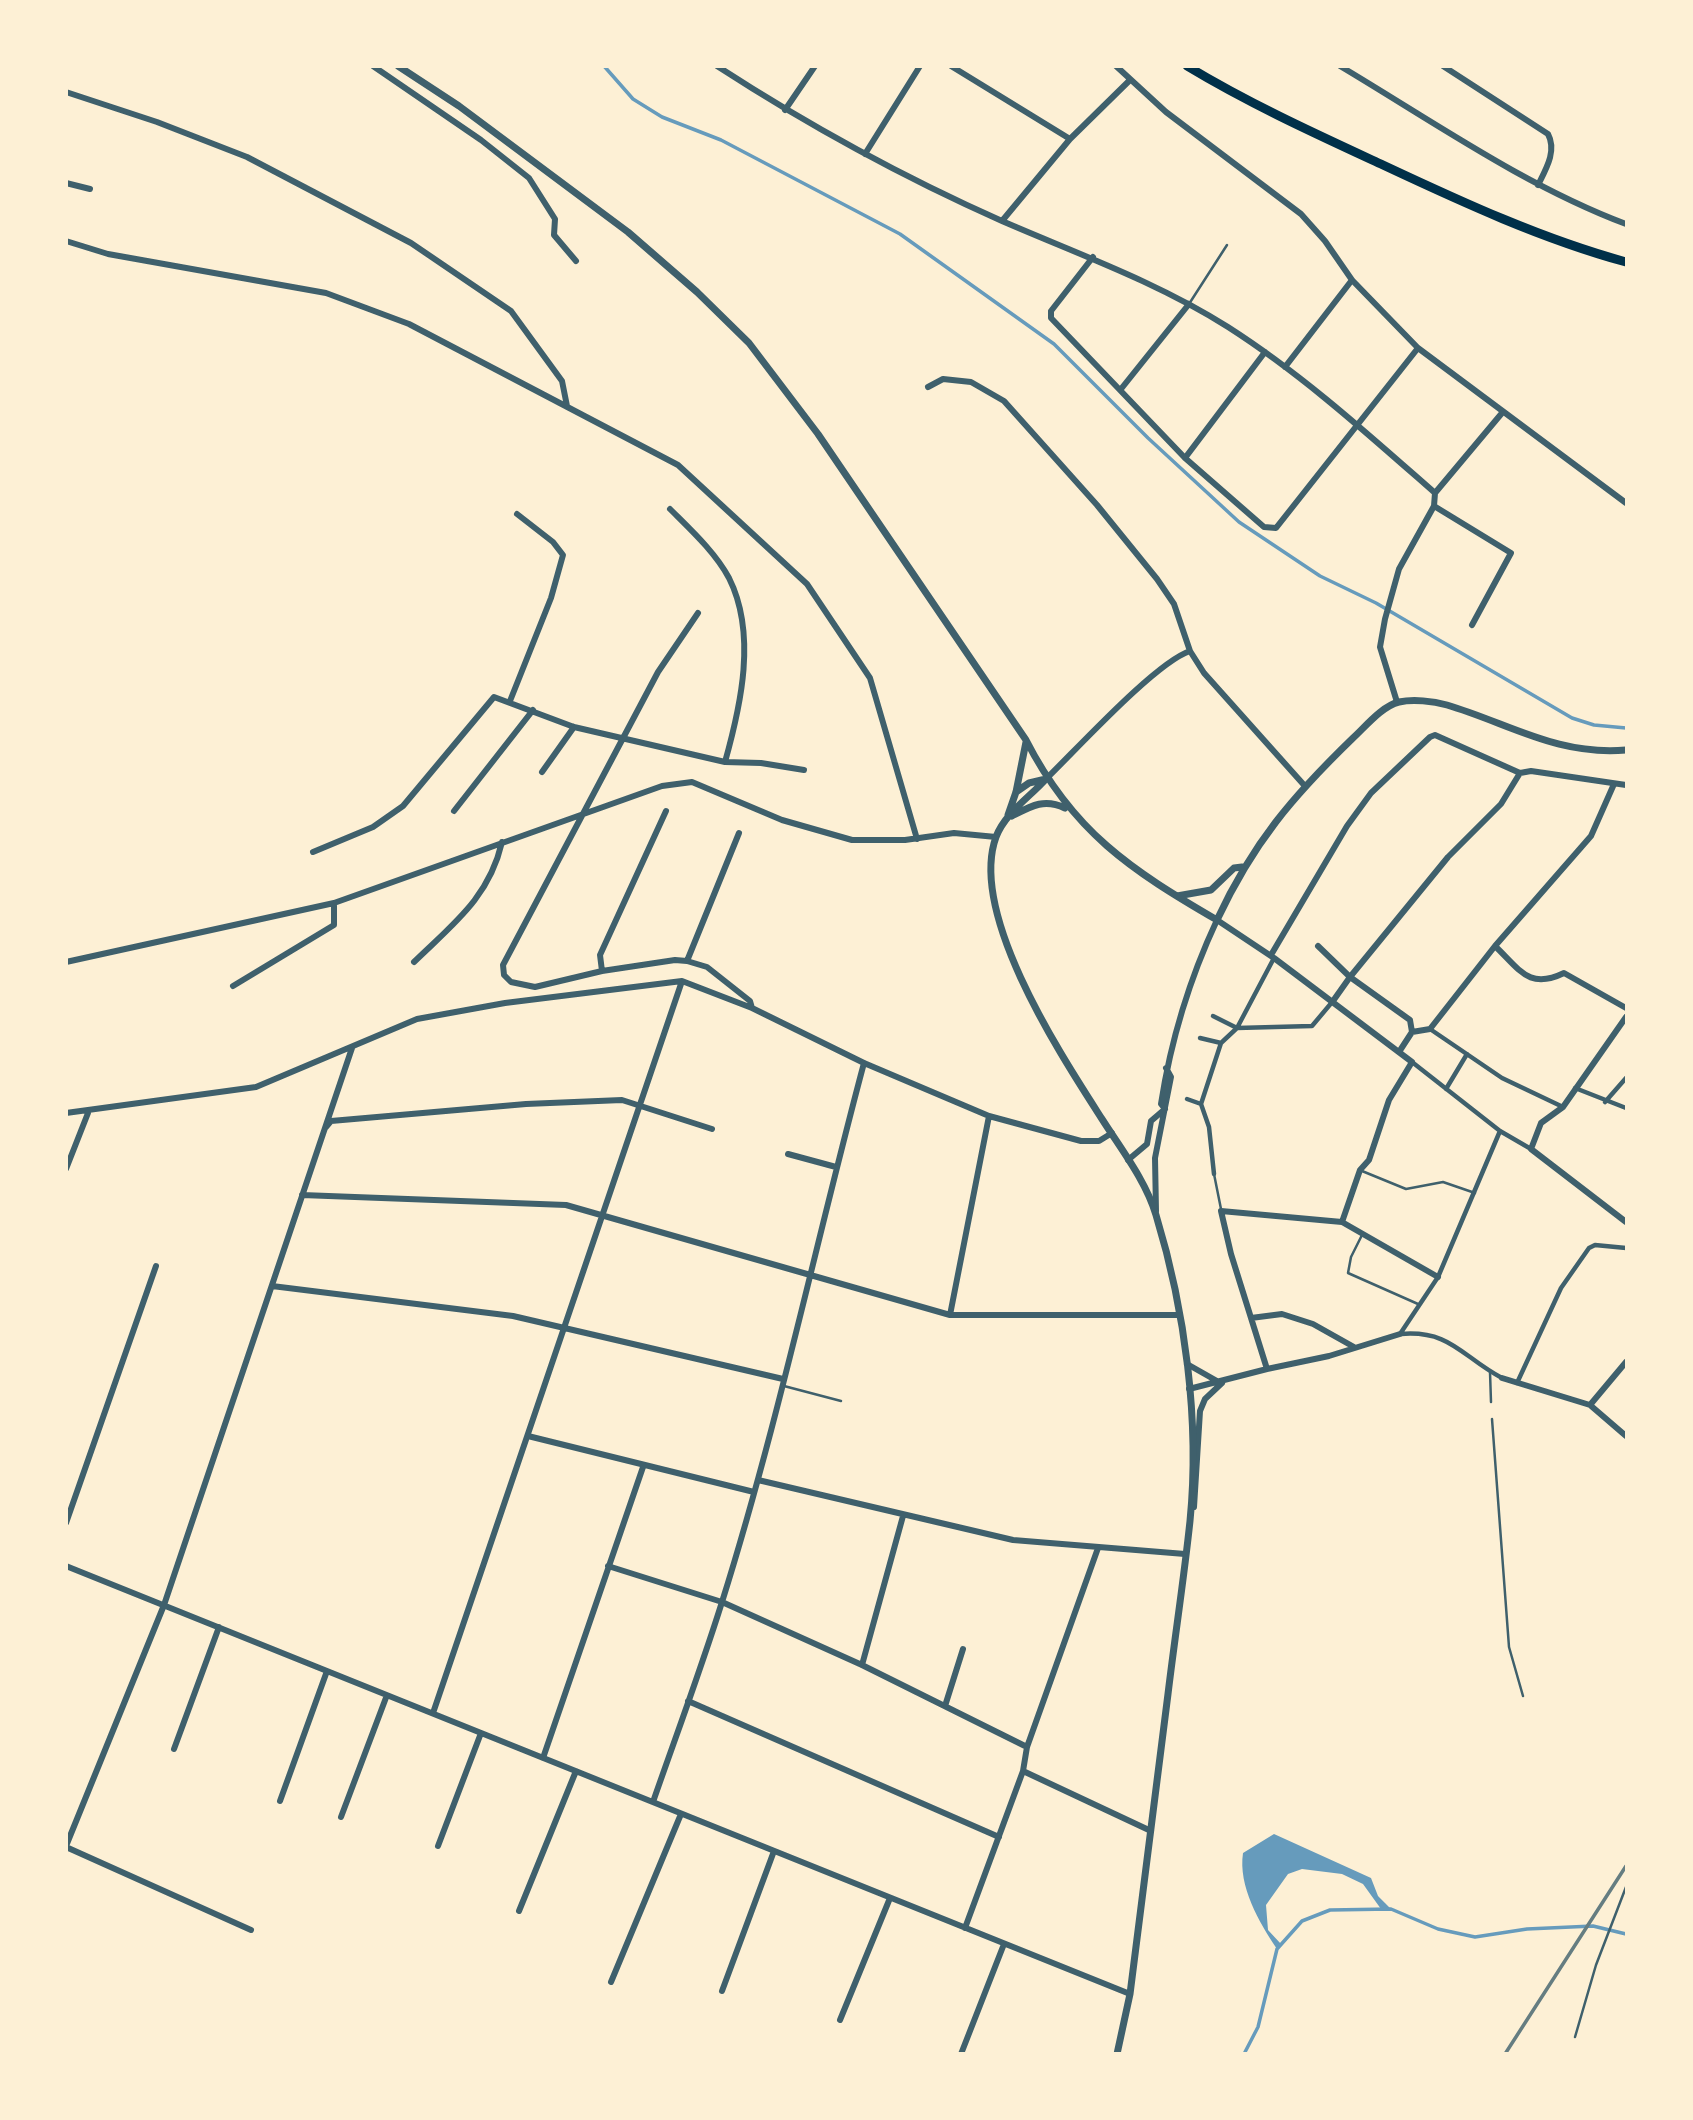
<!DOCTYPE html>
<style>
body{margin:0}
#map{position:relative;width:1693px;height:2120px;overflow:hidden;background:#fdf0d5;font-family:Manrope,sans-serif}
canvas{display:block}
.frame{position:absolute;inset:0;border:68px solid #fdf0d5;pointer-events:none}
</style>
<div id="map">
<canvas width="1693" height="2120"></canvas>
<div class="frame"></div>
</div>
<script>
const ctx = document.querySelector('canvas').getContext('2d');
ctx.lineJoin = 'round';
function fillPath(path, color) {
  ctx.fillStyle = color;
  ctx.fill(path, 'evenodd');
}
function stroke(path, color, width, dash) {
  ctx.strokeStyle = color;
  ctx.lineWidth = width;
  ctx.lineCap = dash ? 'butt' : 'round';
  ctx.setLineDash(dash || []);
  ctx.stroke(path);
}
fillPath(new Path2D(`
 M 1274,1834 L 1371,1878 L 1378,1896 L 1391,1909 L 1381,1909 L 1363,1884 L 1342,1874 L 1302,1869 L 1288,1874 L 1266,1905 L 1268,1930 L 1281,1944 L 1277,1949 C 1259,1922 1238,1886 1243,1853 Z`), '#669bbc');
stroke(new Path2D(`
 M 604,66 L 633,99 L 662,117 L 721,140 L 900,234 L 1054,344 L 1148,438 L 1239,522 L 1320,576 L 1376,603 L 1572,718 L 1594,725 L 1626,728
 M 1244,2054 L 1258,2027 L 1277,1949 L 1302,1921 L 1330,1910 L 1391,1909 L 1438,1929 L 1475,1937 L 1527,1929 L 1593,1926 L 1626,1934`), '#669bbc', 3.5);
stroke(new Path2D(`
 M 1189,304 L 1227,245
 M 1362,1171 L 1406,1189 L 1443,1182 L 1475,1193
 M 1214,1174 L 1221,1209
 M 1363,1233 L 1351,1257 L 1348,1273 L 1418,1304
 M 1490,1372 L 1491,1402
 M 784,1386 L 841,1401
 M 1492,1419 L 1509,1647 L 1523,1696
 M 1575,2037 L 1596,1965 L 1626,1887
 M 196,2054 L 197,2054`), '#3f606c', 2.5);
stroke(new Path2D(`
 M 1213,1016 L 1237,1028 L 1312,1026 L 1333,1001
 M 1430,1029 L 1502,1078 L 1563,1107
 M 1200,1038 L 1221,1043
 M 1412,1062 L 1500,1131 L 1531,1149
 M 1575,1088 L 1626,1108
 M 1446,1089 L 1467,1054
 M 1187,1099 L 1201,1104
 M 1605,1102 L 1626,1078
 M 1214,1174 L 1209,1127 L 1201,1104 L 1221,1043 L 1237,1028 L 1274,958
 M 1400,1334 L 1438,1277 L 1500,1131
 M 1401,1334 C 1451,1330 1462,1357 1502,1378
 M 1517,1383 L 1561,1288 L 1589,1248 L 1595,1245 L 1626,1248`), '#3f606c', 4.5);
stroke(new Path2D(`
 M 373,66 L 481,140 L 529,178 L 555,219 L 554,235 L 576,261
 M 717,66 C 808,125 903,177 1002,221 C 1078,254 1157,282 1228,327 C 1303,375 1369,435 1435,493
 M 951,66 L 1070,139
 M 1116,66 L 1166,112 L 1301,214 L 1325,241 L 1352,280 L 1418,348 L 1626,503
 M 1340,66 C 1434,122 1525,186 1626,224
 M 1443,66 L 1548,134 C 1557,151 1546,169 1538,185
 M 66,92 L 157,122 L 247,157 L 411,243 L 511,311 L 562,381 L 567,406
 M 785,110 L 815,66
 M 865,154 L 920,66
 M 66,183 L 90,189
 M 1002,221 L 1070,139 L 1129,81
 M 66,241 L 108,254 L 326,293 L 409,324 L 678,465 L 807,584 L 870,678 L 917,839
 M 1093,257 L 1051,311 L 1051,318 L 1185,458 L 1264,527 L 1276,528 L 1418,348
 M 1285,367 L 1352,280
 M 928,387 L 943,379 L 971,382 L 1004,401 L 1097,505 L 1157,579 L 1174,604 L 1190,651 L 1204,673 L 1304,785
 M 1121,389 L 1189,304
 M 1185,458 L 1265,352
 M 1434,506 L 1511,553 L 1472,625
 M 670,509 C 691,530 715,552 729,578 C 757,634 741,705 725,762
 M 698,613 L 658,672 L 503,965 L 504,975 L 511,982 L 535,987 L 602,971 L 675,960 L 687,961 L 707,967 L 750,1001 L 752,1008
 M 510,701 L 551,598 L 563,555 L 553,542 L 517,514
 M 1397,702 L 1380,647 L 1385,619 L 1399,569 L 1434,506 L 1435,493 L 1502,413
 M 542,772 L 574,727
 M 1046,779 C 1077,749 1155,663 1190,651
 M 454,811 L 533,710
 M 313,852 L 373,827 L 403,806 L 494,697 L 574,727 L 725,762 L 761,763 L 804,770
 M 1318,946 L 1350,977 L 1448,857 L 1501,804 L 1520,773
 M 1495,946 C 1520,970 1529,990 1564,973 L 1626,1008
 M 1271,955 L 1347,826 L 1371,793 L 1430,737 L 1435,735 L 1520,773 L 1531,771 L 1626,785
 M 687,961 L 739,833
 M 66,962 L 334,903 L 662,786 L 692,782 L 782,820 L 852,840 L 905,840 L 954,833 L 996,837
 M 414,962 C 453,924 489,898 502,842
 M 602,971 L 600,955 L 666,811
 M 233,986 L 334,925 L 334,903
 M 1333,1001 L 1350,977 L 1410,1020 L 1412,1032
 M 1626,1017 L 1563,1107 L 1541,1123 L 1531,1149 L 1626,1222
 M 1399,1052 L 1412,1032 L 1430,1029 L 1495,946 L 1591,836 L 1614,784
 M 66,1113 L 256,1087 L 417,1019 L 505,1003 L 682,981 L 752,1008 L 864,1063 L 989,1116 L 1081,1141 L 1099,1141 L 1112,1133
 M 326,1127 L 331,1121 L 526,1104 L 622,1100 L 712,1129
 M 788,1154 L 836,1167
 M 1128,1160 L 1147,1144 L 1151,1121 L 1165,1109 L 1161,1104 C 1171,1039 1189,980 1217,920 L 1274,958 L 1412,1062 L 1389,1100 L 1369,1160 L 1360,1170 L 1342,1222
 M 66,1169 L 88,1113
 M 302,1195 L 566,1205 L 950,1315 L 1179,1315
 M 1156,1211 L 1155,1158 L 1171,1077 L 1166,1068
 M 272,1286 L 513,1316 L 783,1379
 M 950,1315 L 989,1116
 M 1251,1318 L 1282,1314 L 1313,1324 L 1354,1347
 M 1187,1364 L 1217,1381
 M 1267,1369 L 1231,1254 L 1221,1211 L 1342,1222 L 1438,1277
 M 1502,1378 L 1590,1405 L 1626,1436
 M 1189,1389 L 1267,1369 L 1329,1356 L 1400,1334
 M 1590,1405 L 1626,1362
 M 528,1436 L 754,1492
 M 758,1480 L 1013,1540 L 1185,1554
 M 1194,1507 L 1200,1411 L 1205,1399 L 1222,1383
 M 66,1523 L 156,1266
 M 66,1566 L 1130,1994
 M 608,1566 L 722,1602 L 862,1665 L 1027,1747
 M 862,1665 L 903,1516
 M 688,1701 L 999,1837
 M 945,1706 L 963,1649
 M 433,1713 L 682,981
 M 174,1749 L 219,1627
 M 543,1758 L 643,1467
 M 1023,1771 L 1151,1831
 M 280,1801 L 327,1671
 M 653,1802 C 676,1736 701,1669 722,1602 C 778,1424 816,1242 864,1063
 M 341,1817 L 387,1695
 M 66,1846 L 164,1605 L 352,1048
 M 438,1846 L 481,1733
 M 66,1847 L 251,1930
 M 519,1911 L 576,1771
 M 965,1928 L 1023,1771 L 1027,1747 L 1098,1548
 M 611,1982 L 681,1814
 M 722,1991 L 774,1851
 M 840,2020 L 890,1898
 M 961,2054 L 1004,1944`), '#3f606c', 6);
stroke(new Path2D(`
 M 398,66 L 459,106 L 628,232 L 697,292 L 749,343 L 818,434 L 1026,740 C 1073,832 1131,870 1217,920 C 1253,843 1292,797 1353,738 C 1365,727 1382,706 1399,702 C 1413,699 1433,701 1447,705 C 1508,723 1557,756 1626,750
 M 1046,779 C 1030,797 1005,813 996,837 C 968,914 1061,1055 1102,1119 C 1121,1149 1146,1181 1156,1215 C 1185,1310 1200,1421 1190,1521 C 1184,1578 1175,1636 1168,1694 C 1155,1794 1143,1894 1130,1994 L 1117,2054
 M 1016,792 L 1029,783 L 1046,779
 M 1008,815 L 1016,792 L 1026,742
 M 1012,816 C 1031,806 1044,798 1065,808
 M 1177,896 L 1211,890 L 1234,868 L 1242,867`), '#3f606c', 7);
stroke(new Path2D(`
 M 1187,66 C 1250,104 1316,134 1383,165 C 1462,202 1542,239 1626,262`), '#003049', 9);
stroke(new Path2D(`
 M 1505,2054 L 1626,1866`), '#657d81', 3.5);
</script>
